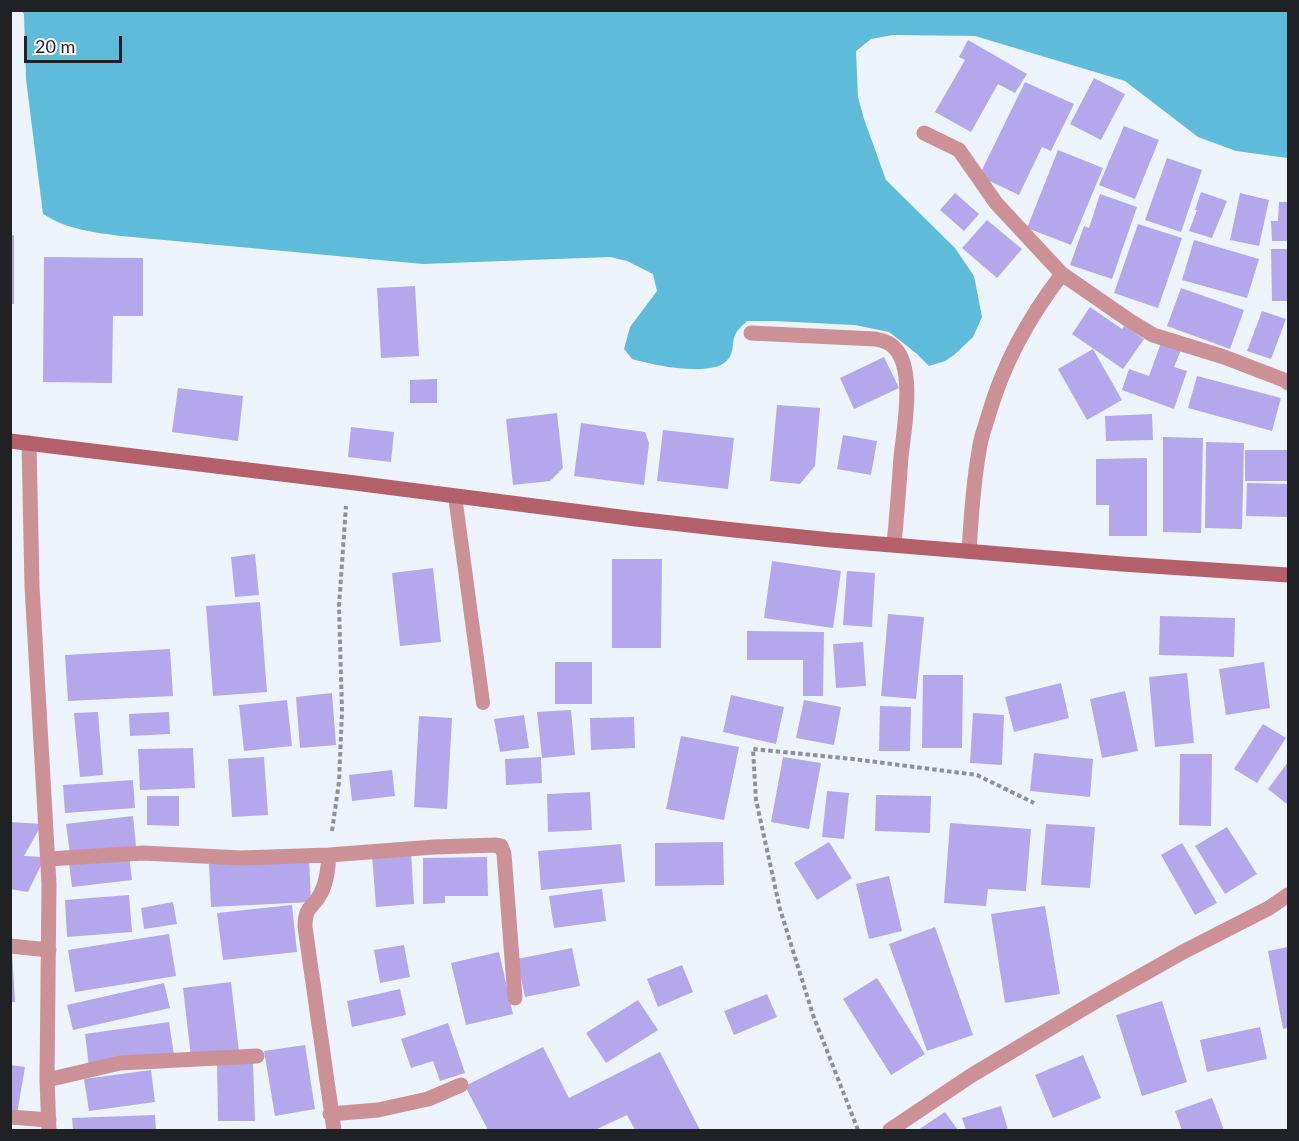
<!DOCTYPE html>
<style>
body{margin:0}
#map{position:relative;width:1299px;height:1141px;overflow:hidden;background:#edf3fb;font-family:Lato,sans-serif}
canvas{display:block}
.frame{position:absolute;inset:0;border:12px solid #1f2124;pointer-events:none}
.scale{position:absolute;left:24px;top:36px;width:98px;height:27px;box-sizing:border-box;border:3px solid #1f2124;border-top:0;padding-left:8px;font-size:18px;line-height:21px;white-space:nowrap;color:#1f2124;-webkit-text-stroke:4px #fff;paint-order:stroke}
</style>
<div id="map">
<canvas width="1299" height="1141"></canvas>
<div class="frame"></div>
<div class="scale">20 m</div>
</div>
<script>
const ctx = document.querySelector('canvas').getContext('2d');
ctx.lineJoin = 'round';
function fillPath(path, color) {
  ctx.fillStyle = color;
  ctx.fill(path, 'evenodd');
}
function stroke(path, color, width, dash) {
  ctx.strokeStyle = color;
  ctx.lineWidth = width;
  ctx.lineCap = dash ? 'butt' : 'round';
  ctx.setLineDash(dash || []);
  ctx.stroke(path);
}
fillPath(new Path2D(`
 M 22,11 L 1288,11 L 1288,158 L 1236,151 L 1198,137 L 1125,81 L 975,36 L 893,35 L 871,39 L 856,51 L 858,97 L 864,119 L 886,180 L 955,248 L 974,276 L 982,317 L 973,337 L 954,355 L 945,361 L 929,366 L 917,354 L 889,332 L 855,325 L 774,321 L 747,321 C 743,325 737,330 735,335 C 732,342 734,351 729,358 C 716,379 653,365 632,359 L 624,349 L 630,327 L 657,291 L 653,274 L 627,261 L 610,257 L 423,264 L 121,236 C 92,232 69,230 43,214 L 26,79 L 24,14 Z`), '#5ebcda');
fillPath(new Path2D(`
 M 968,40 L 1027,74 L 1015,93 L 998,84 L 971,132 L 935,112 L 965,60 L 959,57 Z
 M 1094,78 L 1125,94 L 1101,140 L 1070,124 Z
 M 1025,82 L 1074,104 L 1051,151 L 1042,147 L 1019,195 L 979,176 Z
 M 1124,126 L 1159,140 L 1135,199 L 1099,185 Z
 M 1058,150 L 1103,168 L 1071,245 L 1027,228 Z
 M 1167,158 L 1202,170 L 1181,232 L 1145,220 Z
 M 1201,192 L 1227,201 L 1212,238 L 1189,231 L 1197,210 L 1195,210 Z
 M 955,193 L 979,214 L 964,231 L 940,210 Z
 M 1240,193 L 1269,200 L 1259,246 L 1230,240 Z
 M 1100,194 L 1137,207 L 1112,279 L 1070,265 L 1084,226 L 1089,228 Z
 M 1279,202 L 1288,202 L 1288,241 L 1272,241 L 1271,221 L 1278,221 Z
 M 987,220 L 1022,249 L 997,278 L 962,248 Z
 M 1138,224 L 1182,238 L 1158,308 L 1114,293 Z
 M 10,235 L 14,235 L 14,304 L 10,304 Z
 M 1194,240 L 1259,259 L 1247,298 L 1182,280 Z
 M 1271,249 L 1288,249 L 1288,301 L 1272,301 Z
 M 44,257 L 143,258 L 143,316 L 113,316 L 112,383 L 43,382 Z
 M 415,286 L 419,356 L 381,358 L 377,288 Z
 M 1181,288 L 1244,310 L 1230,349 L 1167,326 Z
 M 1090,307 L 1122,329 L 1124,326 L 1144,339 L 1123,369 L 1072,334 Z
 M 1262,311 L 1286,319 L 1271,359 L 1247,351 Z
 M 1162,340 L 1182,348 L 1174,367 L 1187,371 L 1174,409 L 1122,390 L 1129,369 L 1149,376 Z
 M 1093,349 L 1122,400 L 1087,420 L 1058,369 Z
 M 884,357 L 899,388 L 854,409 L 840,378 Z
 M 1197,376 L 1281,398 L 1272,431 L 1188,408 Z
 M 437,379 L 437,403 L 410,403 L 410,380 Z
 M 178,388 L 243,396 L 238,441 L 172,432 Z
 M 777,405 L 820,408 L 815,466 L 800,484 L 770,481 Z
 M 557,413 L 563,468 L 550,481 L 513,485 L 506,419 Z
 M 1152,414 L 1153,440 L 1106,441 L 1105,416 Z
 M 581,423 L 645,432 L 649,443 L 644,485 L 574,476 Z
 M 351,427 L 394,432 L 391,462 L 348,457 Z
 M 663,430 L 734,438 L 728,489 L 657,481 Z
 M 843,435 L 877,441 L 871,475 L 837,469 Z
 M 1163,437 L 1203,438 L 1201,533 L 1163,532 Z
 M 1206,442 L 1244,443 L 1242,529 L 1205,528 Z
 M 1245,450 L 1288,450 L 1288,481 L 1245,481 Z
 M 1147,458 L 1147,536 L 1109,536 L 1109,505 L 1096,505 L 1096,459 Z
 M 1247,483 L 1288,484 L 1288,517 L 1246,516 Z
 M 255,554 L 259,595 L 235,597 L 231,557 Z
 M 612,559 L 662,559 L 661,648 L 612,648 Z
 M 772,561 L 841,571 L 833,628 L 764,618 Z
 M 433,568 L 441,642 L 400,646 L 392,573 Z
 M 847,571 L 875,573 L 872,627 L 843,625 Z
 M 260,602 L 267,692 L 213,696 L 206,606 Z
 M 888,614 L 924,617 L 916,699 L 881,696 Z
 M 1160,616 L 1235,618 L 1234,657 L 1159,655 Z
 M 747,631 L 824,632 L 823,696 L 803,696 L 803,660 L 747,660 Z
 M 863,642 L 866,686 L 836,688 L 833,644 Z
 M 170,649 L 173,696 L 68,701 L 65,655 Z
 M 555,662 L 592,662 L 592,704 L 555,704 Z
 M 1264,662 L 1270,708 L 1226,715 L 1219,669 Z
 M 1187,673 L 1194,743 L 1155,747 L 1149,677 Z
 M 923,675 L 963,675 L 962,748 L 922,748 Z
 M 1061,683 L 1069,718 L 1014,732 L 1005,697 Z
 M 1125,691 L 1138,751 L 1102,758 L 1090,699 Z
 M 332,693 L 336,745 L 300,748 L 296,697 Z
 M 731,695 L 784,707 L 776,744 L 723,732 Z
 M 287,700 L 292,746 L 244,751 L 239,705 Z
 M 804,700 L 841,707 L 834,745 L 796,738 Z
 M 880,706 L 911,707 L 910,751 L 879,751 Z
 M 571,710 L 575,755 L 542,758 L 537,712 Z
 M 98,712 L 103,775 L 80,777 L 74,713 Z
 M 169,712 L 170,734 L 130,736 L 129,714 Z
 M 973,713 L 1004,715 L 1002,765 L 970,763 Z
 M 524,715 L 529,748 L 500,752 L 494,719 Z
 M 419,716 L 452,718 L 447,809 L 414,807 Z
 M 634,717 L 635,748 L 591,750 L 590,718 Z
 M 1263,724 L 1286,738 L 1257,783 L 1234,769 Z
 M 681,736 L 739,747 L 724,820 L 666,809 Z
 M 193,748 L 195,788 L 140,790 L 138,749 Z
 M 1034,753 L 1093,759 L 1090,797 L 1030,791 Z
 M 1180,754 L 1212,754 L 1211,826 L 1179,825 Z
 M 264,757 L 268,815 L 232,817 L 228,759 Z
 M 541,757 L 542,783 L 506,785 L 505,759 Z
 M 783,757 L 821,763 L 809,829 L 771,822 Z
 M 1288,762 L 1288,805 L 1268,789 Z
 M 392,770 L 395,796 L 352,801 L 349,775 Z
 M 133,780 L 135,808 L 65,813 L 63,785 Z
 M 827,791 L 849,793 L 844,839 L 822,837 Z
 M 590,792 L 592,830 L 548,832 L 547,794 Z
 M 876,795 L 931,796 L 930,833 L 875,831 Z
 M 147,796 L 179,796 L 179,826 L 147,825 Z
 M 133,816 L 136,846 L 70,854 L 66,824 Z
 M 10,822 L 42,824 L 24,856 L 45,857 L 28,892 L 10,889 Z
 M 950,823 L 1031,829 L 1026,891 L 988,889 L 986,906 L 944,903 Z
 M 1046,824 L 1095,827 L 1090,888 L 1041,885 Z
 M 1227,827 L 1257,874 L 1225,894 L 1195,846 Z
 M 723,842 L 724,885 L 655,886 L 655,843 Z
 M 829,842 L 852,878 L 817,900 L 794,863 Z
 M 1182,843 L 1217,903 L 1195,915 L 1161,855 Z
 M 621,844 L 625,882 L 541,890 L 538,851 Z
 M 411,852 L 414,904 L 376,907 L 372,855 Z
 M 129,855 L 132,880 L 72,887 L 69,863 Z
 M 487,857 L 488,896 L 445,896 L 445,903 L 423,904 L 423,858 Z
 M 309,859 L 311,902 L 211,907 L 209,864 Z
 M 889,876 L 902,931 L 869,939 L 856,884 Z
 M 602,889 L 606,921 L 554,928 L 549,896 Z
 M 129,895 L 132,932 L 67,937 L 65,900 Z
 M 173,902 L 177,924 L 144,929 L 141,908 Z
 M 292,905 L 297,952 L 223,960 L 217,913 Z
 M 1045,906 L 1060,994 L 1005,1003 L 991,914 Z
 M 935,927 L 973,1035 L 927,1051 L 889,944 Z
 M 169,934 L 176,976 L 75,992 L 68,950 Z
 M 404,945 L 410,977 L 380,983 L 374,950 Z
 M 1288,947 L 1288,1028 L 1283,1029 L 1268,951 Z
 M 572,948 L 580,986 L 525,997 L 517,959 Z
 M 10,951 L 12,951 L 15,1002 L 10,1002 Z
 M 499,952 L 513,1014 L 466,1025 L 451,963 Z
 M 682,965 L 693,992 L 658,1007 L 647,979 Z
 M 877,978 L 925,1054 L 891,1075 L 843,999 Z
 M 231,982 L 239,1052 L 191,1057 L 183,988 Z
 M 164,983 L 170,1008 L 73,1030 L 67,1005 Z
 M 400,989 L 406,1015 L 352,1027 L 347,1001 Z
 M 767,994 L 777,1017 L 734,1035 L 724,1011 Z
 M 638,1000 L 658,1030 L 606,1063 L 586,1033 Z
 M 1162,1001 L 1187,1082 L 1142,1096 L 1116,1015 Z
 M 169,1022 L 174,1055 L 89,1067 L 85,1034 Z
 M 448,1023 L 465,1073 L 440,1081 L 433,1061 L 411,1068 L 401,1039 Z
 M 1260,1027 L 1267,1059 L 1207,1072 L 1200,1040 Z
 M 305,1045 L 315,1109 L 275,1116 L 264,1051 Z
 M 543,1047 L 569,1098 L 660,1052 L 700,1130 L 635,1130 L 627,1115 L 595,1130 L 488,1130 L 465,1086 Z
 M 1083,1055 L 1101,1098 L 1053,1118 L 1035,1075 Z
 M 253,1063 L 255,1121 L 218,1121 L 217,1064 Z
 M 10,1065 L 25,1067 L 17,1114 L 10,1112 Z
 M 151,1070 L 155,1102 L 89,1111 L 84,1079 Z
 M 1212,1098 L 1224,1130 L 1182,1130 L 1175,1111 Z
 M 1001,1106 L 1008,1130 L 966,1130 L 962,1118 Z
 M 945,1112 L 958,1130 L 918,1130 Z
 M 155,1115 L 156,1130 L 73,1130 L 72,1118 Z`), '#b5a7ec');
stroke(new Path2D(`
 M 332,831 L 339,782 L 342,712 L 339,606 L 346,506
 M 858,1130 L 813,1015 L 780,909 L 756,800 L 753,749 L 853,759 L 977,775 L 1034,803`), '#8d9196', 4, [4.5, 3]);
stroke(new Path2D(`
 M 455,496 L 483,703`), '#cb9197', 14);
stroke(new Path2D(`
 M 924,133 L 959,150 L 996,203 L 1062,274 C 1027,320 1003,364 987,420 C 984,430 980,440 979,451 C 973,484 971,518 969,551
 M 1062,274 L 1130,321 L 1153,335 L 1224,357 L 1284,380 L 1288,383
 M 751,333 L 875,339 C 885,341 892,343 898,352 C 914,376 904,429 901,457 C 899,486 897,515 894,544
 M 29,443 L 32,586 L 49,884 L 47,1080 L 49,1130
 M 329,855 C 328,868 327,881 321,893 C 313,909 305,905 305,927 L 334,1130
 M 48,859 L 143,853 L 241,858 L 329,855 L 434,847 L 496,845 L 501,846 L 504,854 L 515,998
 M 10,946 L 49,950
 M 47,1080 L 120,1063 L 257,1056
 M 330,1114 L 378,1110 L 428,1099 L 461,1085
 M 10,1117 L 49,1120
 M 890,1130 L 972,1075 L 1098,1000 L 1183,952 L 1269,908 L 1288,895`), '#cb9197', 15);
stroke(new Path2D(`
 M 10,441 L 347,482 L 636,519 L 734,530 L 831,540 L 1122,564 L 1288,575`), '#b3606b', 15);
</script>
